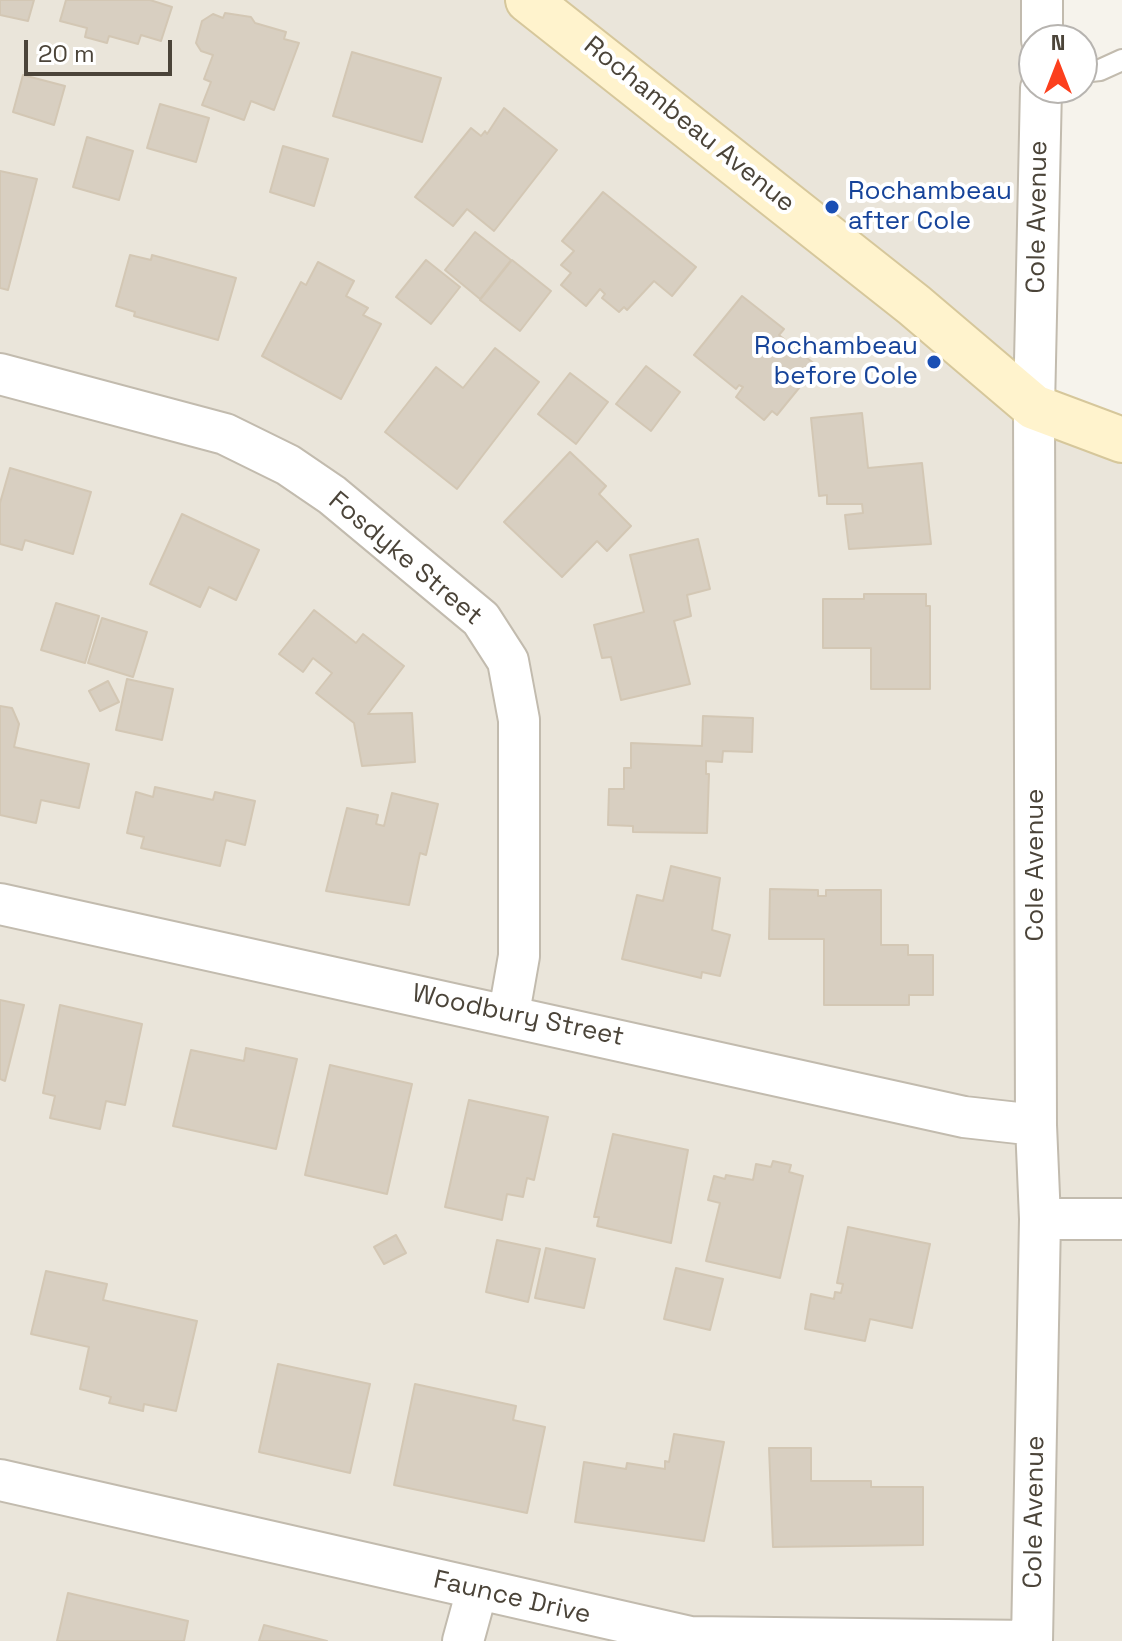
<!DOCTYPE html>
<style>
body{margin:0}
#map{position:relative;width:1122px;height:1641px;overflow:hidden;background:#f6f3ec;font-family:"Space Grotesk",sans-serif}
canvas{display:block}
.north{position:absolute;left:1018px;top:24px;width:80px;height:80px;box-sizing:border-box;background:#fff;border:2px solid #b7b4b0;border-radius:50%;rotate:0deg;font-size:22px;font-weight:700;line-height:32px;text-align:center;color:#4b4439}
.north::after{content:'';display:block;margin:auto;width:28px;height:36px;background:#fc3f1d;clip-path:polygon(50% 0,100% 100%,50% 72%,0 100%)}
.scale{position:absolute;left:24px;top:40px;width:148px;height:36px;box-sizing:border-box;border:4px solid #4b4439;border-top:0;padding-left:10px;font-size:24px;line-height:28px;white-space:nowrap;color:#4b4439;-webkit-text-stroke:6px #fff;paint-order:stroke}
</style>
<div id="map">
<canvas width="1122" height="1641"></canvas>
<div class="north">N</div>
<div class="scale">20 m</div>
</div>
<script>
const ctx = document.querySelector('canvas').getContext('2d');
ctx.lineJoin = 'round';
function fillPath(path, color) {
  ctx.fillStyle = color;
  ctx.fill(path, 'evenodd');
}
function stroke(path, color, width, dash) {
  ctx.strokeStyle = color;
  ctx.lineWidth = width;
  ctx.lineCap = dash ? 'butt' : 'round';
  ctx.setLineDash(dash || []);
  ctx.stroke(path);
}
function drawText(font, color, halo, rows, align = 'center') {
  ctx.font = font + ' "Space Grotesk",sans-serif';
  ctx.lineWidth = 8;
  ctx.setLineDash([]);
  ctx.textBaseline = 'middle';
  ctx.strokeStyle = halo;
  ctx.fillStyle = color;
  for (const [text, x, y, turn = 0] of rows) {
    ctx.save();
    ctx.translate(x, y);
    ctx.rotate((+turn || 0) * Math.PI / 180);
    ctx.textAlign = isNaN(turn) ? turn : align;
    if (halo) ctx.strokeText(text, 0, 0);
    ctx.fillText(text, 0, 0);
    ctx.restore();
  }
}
fillPath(new Path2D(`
 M 0,0 L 1045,0 L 1034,40 L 1040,397 L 1122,459 L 1122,1641 L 0,1641 Z`), '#eae5da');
const building = new Path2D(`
 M 0,0 L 34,0 L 28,21 L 0,15 Z
 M 66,0 L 150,0 L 172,7 L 161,41 L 141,35 L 138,44 L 109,36 L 107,43 L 85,37 L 87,28 L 60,21 Z
 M 225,13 L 251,17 L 255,23 L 286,32 L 284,39 L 299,43 L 274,110 L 251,101 L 244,120 L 202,105 L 211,82 L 204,79 L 213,55 L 201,51 L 196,43 L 202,21 L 213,14 L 223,18 Z
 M 352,52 L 441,78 L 422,142 L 333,116 Z
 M 23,75 L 65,86 L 54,125 L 13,112 Z
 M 160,104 L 209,118 L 196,162 L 147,148 Z
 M 504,108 L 557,150 L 494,231 L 467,209 L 453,226 L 415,197 L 471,128 L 481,136 L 485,131 L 487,134 Z
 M 87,137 L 133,151 L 119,200 L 73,187 Z
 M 283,146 L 328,159 L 314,206 L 270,192 Z
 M 0,171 L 37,179 L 8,290 L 0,288 Z
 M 603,192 L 696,267 L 672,296 L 654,281 L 627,310 L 624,307 L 619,312 L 602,298 L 605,294 L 600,289 L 586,306 L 561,285 L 571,273 L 561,265 L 574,251 L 562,241 Z
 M 475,232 L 511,260 L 480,299 L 445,270 Z
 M 130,255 L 151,260 L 152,255 L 236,278 L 218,340 L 134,316 L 135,312 L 116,306 Z
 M 426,260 L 460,287 L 431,324 L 396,297 Z
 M 512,260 L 551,291 L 520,331 L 480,300 Z
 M 318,262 L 354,281 L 346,296 L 368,308 L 363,315 L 381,324 L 341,399 L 262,356 L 301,282 L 306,285 Z
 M 742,296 L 784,329 L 779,335 L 817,366 L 777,415 L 772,411 L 764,420 L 736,397 L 743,387 L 739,385 L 736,389 L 694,355 Z
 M 495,348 L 539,382 L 457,489 L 385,432 L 436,367 L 463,388 Z
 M 646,366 L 680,392 L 651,431 L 616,404 Z
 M 570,373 L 608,402 L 576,444 L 538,414 Z
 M 862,413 L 868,468 L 922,463 L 931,544 L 849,549 L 845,515 L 863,513 L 862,504 L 827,504 L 827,495 L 819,496 L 811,418 Z
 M 570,452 L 606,486 L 599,494 L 631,526 L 607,551 L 597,541 L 562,577 L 504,522 Z
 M 10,468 L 91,492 L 73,554 L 25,540 L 22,550 L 0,544 L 0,503 Z
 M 182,514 L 259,550 L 236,600 L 209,587 L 200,607 L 150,584 Z
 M 698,539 L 710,589 L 687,595 L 691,616 L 674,621 L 690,684 L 621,700 L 611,657 L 602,658 L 594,625 L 644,612 L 630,555 Z
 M 864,594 L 926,594 L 926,606 L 930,606 L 930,689 L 871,689 L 871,648 L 823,648 L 823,599 L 864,599 Z
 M 56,603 L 99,616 L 85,663 L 41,650 Z
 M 314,610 L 356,643 L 363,634 L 404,666 L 368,714 L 412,713 L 415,762 L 362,766 L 354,723 L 316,693 L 332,673 L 313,658 L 303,672 L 279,654 Z
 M 102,618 L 147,632 L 133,677 L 88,663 Z
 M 127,679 L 173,689 L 162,740 L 116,730 Z
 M 108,681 L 119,702 L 100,711 L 89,691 Z
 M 0,706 L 12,708 L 19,724 L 14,747 L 89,764 L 79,808 L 41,800 L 36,823 L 0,815 Z
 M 703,716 L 753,718 L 752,752 L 723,751 L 722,762 L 706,761 L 706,774 L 709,774 L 707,833 L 633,832 L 633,826 L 608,825 L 609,789 L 624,789 L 624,768 L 631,768 L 631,743 L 702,746 Z
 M 155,787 L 213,800 L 215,792 L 255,801 L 245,845 L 226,840 L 220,866 L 141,848 L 144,837 L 127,833 L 136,792 L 153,797 Z
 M 392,793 L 438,804 L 426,855 L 420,853 L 409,905 L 326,891 L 347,808 L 378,815 L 376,824 L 384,826 Z
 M 671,866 L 720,878 L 712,930 L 730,935 L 720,976 L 702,972 L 701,978 L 622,959 L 637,895 L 663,901 Z
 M 770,889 L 818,890 L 818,896 L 826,896 L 826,890 L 881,890 L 881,945 L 908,945 L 908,955 L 933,955 L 933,995 L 909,995 L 909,1005 L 824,1005 L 824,939 L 769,939 Z
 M 0,1000 L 24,1005 L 5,1081 L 0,1079 Z
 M 60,1005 L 142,1024 L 125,1105 L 106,1101 L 100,1129 L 50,1118 L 55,1096 L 43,1093 Z
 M 246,1048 L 297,1059 L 276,1149 L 173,1126 L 191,1050 L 244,1061 Z
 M 330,1065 L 412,1084 L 387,1194 L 305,1175 Z
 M 469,1100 L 548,1117 L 534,1180 L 527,1178 L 523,1197 L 507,1194 L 502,1220 L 445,1207 Z
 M 613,1134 L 688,1150 L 671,1243 L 597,1226 L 599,1217 L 594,1217 Z
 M 773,1161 L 791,1165 L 789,1172 L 803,1176 L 780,1278 L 706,1261 L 720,1203 L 708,1200 L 714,1176 L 725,1179 L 726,1175 L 753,1180 L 756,1164 L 771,1167 Z
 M 848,1227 L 930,1244 L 912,1328 L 870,1319 L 865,1341 L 805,1329 L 811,1294 L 834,1299 L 835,1292 L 841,1293 L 843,1284 L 837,1283 Z
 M 396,1235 L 406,1253 L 384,1264 L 374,1247 Z
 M 497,1240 L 540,1249 L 528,1302 L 486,1292 Z
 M 546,1248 L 595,1259 L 584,1308 L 535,1298 Z
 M 676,1268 L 723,1279 L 710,1330 L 664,1319 Z
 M 46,1271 L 107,1284 L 103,1300 L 197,1321 L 176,1411 L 144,1404 L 143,1411 L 109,1403 L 111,1397 L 80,1389 L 89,1347 L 31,1334 Z
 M 278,1364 L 370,1384 L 350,1473 L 259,1452 Z
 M 415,1384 L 516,1406 L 513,1420 L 545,1427 L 527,1513 L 394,1485 Z
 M 674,1434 L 724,1442 L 704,1541 L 575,1522 L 584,1462 L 626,1469 L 627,1463 L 665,1469 L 665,1461 L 669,1462 Z
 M 769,1448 L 811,1448 L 811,1481 L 871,1481 L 871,1487 L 923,1487 L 923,1545 L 773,1547 Z
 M 68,1593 L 188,1621 L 184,1641 L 57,1641 Z
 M 264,1625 L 327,1641 L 259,1641 Z`);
fillPath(building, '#d8cfc1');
stroke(building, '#d3c7b4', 2);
const lane = new Path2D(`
 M 1082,72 L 1100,70 L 1122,60`);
const street = new Path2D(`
 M 1042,40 L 1042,0
 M 0,374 L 225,434 L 288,465 L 332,495 L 481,619 L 508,661 L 519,720 L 519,956 L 509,1013
 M 0,904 L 964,1117 L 1036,1125
 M 1040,1219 L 1122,1219
 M 0,1480 L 690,1637 L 1032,1641
 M 463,1641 L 477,1590
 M 1032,1641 L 1040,1219 L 1036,1125 L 1034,407 L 1041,88`);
const secondary = new Path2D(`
 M 528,0 L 914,305 L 1034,407 L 1122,440`);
stroke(lane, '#c2bbae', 24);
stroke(street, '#c2bbae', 44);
stroke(secondary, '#d6c79b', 48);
stroke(lane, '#fff', 20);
stroke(street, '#fff', 40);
stroke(secondary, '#fff3cd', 44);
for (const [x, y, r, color] of [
 [832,207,8,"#1a4fb4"],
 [934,362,8,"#1a4fb4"]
]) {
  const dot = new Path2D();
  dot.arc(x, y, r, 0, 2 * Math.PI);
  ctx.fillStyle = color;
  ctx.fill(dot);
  stroke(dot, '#fff', 3);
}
drawText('26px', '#4b4439', '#fff', [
 ["Rochambeau Avenue",689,125,39],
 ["Cole Avenue",1038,217,-89],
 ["Fosdyke Street",405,559,40],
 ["Cole Avenue",1036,865,-90],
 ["Woodbury Street",518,1016,12],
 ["Cole Avenue",1035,1512,-89],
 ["Faunce Drive",512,1598,13]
]);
drawText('26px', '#164399', '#fff', [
 ["Rochambeau",848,192],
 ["after Cole",848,222],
 ["Rochambeau",918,347,"right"],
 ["before Cole",918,377,"right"]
], 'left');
</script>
